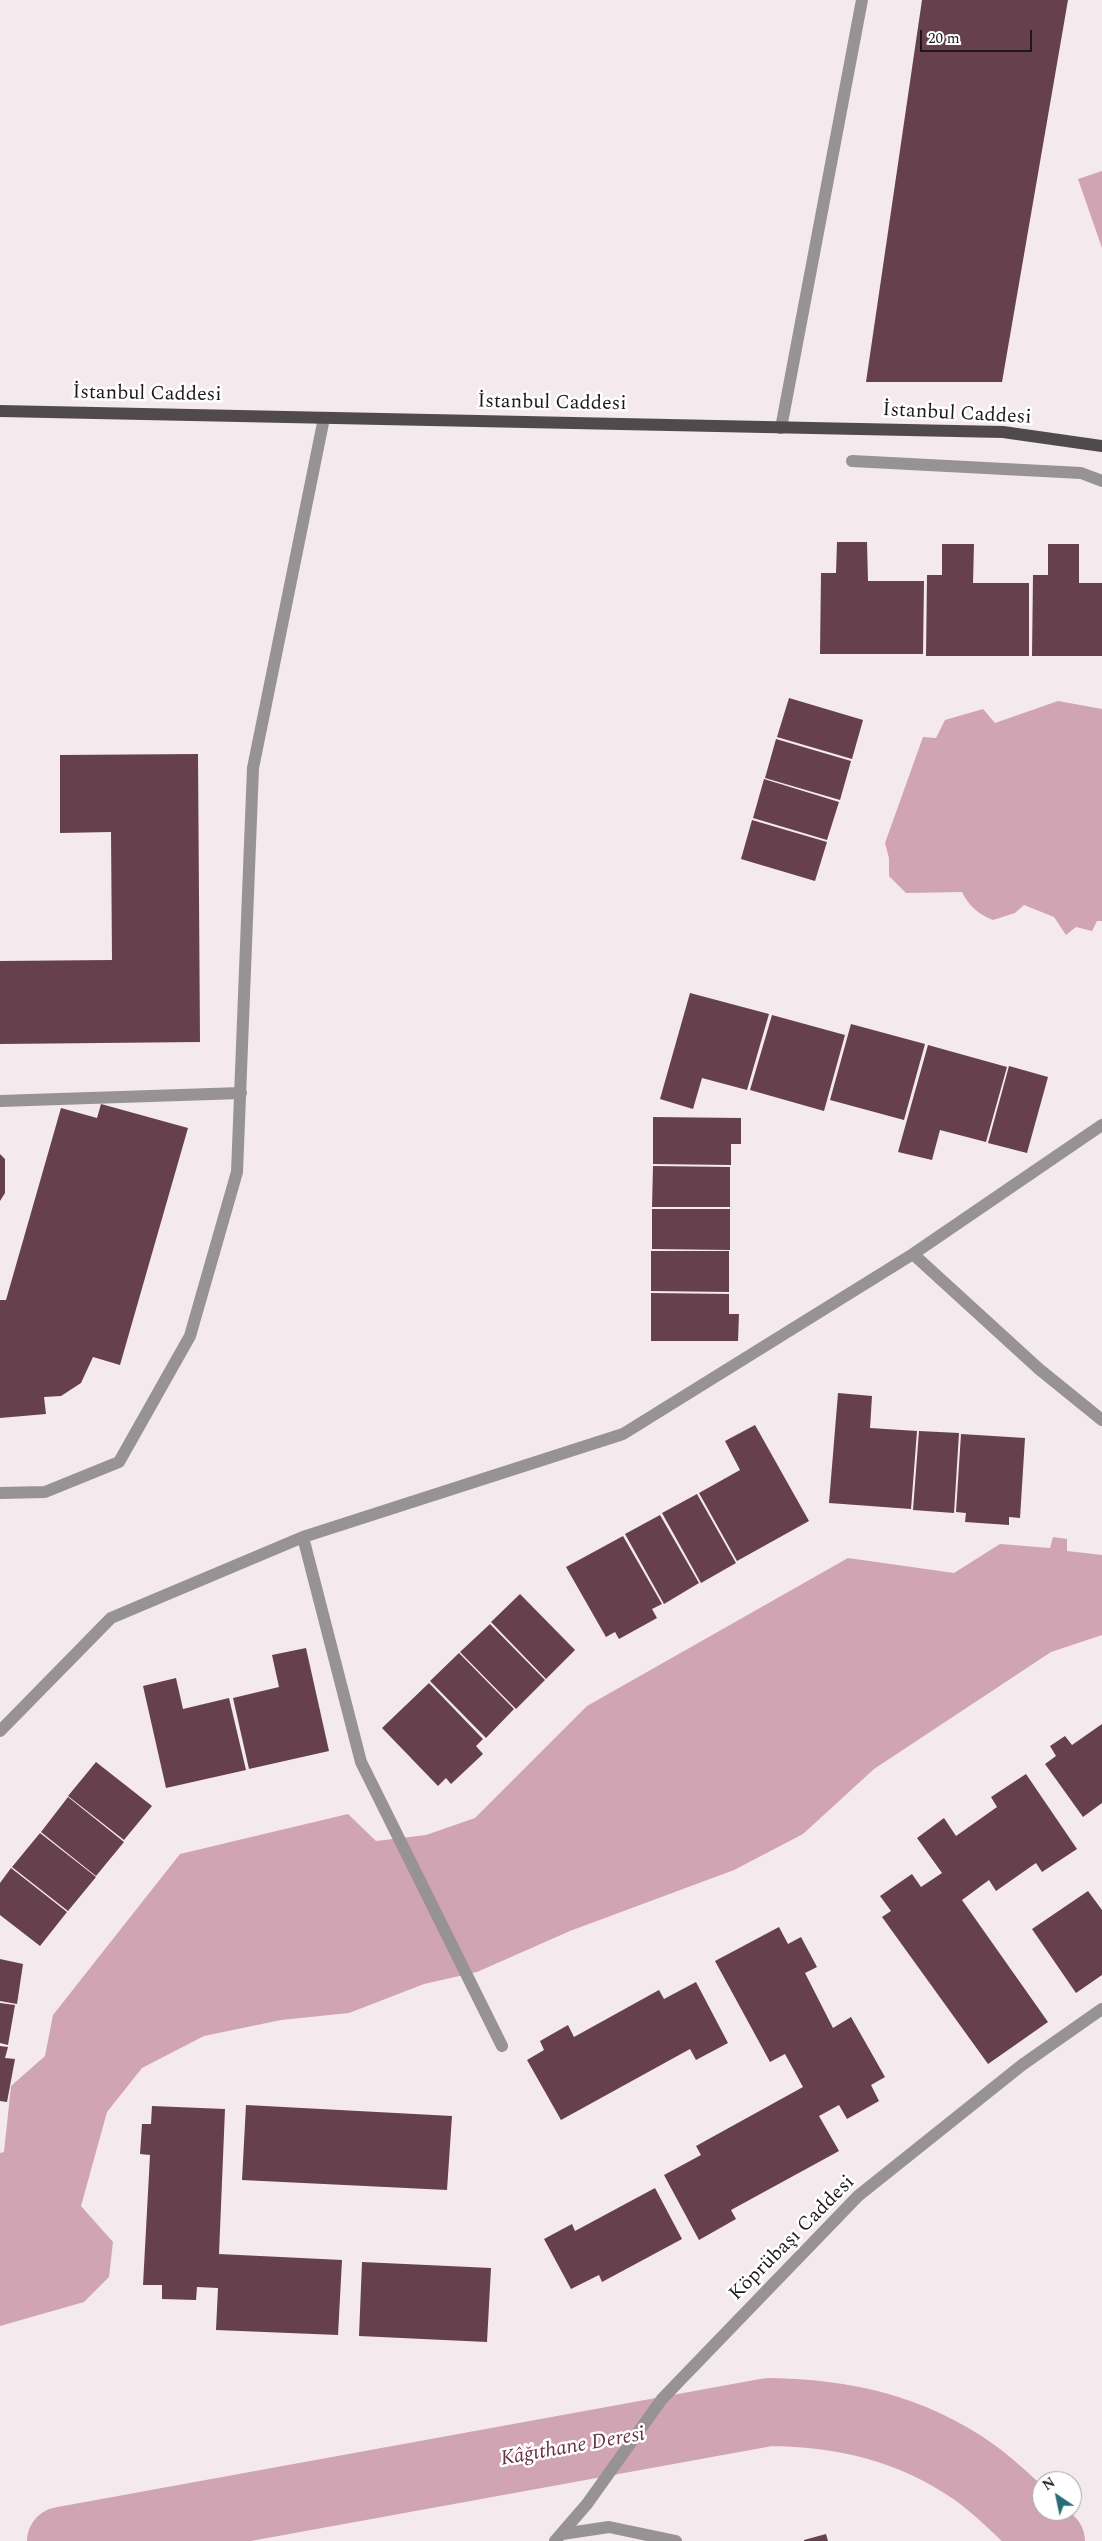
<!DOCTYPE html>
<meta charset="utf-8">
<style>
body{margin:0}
#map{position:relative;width:1102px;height:2541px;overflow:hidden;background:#f4e9ec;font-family:Spectral,serif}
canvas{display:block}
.north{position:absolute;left:1032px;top:2471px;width:50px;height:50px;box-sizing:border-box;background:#fff;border:1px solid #a4a3a3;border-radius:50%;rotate:326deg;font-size:14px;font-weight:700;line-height:20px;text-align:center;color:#1c191a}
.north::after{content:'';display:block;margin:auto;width:18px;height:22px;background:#256e78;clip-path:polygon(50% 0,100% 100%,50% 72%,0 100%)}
.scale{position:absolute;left:920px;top:30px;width:112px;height:22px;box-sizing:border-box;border:2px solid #1c191a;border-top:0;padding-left:6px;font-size:15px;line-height:18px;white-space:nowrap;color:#1c191a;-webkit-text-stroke:4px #fff;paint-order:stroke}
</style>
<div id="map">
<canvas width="1102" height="2541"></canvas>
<div class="north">N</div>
<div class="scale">20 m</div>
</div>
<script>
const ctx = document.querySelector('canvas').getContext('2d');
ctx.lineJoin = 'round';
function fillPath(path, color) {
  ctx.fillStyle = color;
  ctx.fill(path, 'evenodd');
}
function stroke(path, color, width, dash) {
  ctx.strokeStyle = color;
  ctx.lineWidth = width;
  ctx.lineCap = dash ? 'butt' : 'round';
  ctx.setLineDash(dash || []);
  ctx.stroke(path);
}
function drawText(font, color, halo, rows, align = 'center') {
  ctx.font = font + ' Spectral,serif';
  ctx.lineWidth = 5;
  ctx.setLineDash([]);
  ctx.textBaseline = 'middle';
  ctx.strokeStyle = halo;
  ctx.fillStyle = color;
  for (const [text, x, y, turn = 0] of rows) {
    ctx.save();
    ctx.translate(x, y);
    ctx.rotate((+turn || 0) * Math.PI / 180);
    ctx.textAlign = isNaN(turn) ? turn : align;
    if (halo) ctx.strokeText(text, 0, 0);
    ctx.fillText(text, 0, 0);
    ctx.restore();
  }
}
fillPath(new Path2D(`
 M 1102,171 L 1102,248 L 1078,179 Z
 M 1058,701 L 1102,709 L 1102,921 L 1097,921 L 1092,931 L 1076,927 L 1066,935 L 1054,917 L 1024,905 L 1015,913 L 993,920 C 978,914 969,906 962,892 L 906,893 L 889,876 L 889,858 L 885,843 L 923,737 L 936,738 L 945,720 L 983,709 L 995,723 Z
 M 1053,1537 L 1067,1539 L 1067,1551 L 1102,1555 L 1102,1635 L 1051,1652 L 874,1769 L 803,1834 L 734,1870 L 570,1931 L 477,1972 L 424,1984 L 349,2013 L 281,2020 L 204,2036 L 142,2068 L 107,2112 L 81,2206 L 113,2242 L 109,2277 L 84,2302 L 0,2326 L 0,2153 L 4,2152 L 11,2086 L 45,2056 L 53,2015 L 180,1854 L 348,1814 L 376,1841 L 426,1835 L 475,1818 L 587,1706 L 848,1558 L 954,1573 L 1000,1544 L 1050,1548 Z`), '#d0a4b2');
stroke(new Path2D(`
 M 61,2541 L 769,2412 C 844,2413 911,2428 974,2472 C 1002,2492 1026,2518 1051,2541`), '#d0a4b2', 68);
fillPath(new Path2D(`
 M 922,0 L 1068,0 L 1002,382 L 866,382 Z
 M 837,542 L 867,542 L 868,581 L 924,581 L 923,654 L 820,654 L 821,573 L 836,573 Z
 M 942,544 L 974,544 L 973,583 L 1029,583 L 1029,656 L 926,656 L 927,575 L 942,575 Z
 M 1048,544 L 1079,544 L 1079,583 L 1102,583 L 1102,656 L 1032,656 L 1033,575 L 1048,575 Z
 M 789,698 L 863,720 L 852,759 L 777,737 Z
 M 776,739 L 851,761 L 840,800 L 765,778 Z
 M 198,754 L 200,1042 L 0,1044 L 0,961 L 112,960 L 111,832 L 60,833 L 60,755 Z
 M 764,779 L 839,802 L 827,840 L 753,818 Z
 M 752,820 L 827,842 L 815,881 L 741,859 Z
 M 690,993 L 769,1014 L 747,1090 L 702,1078 L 693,1109 L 660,1099 Z
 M 772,1015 L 845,1035 L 824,1111 L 750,1090 Z
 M 851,1024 L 925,1044 L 904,1120 L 830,1100 Z
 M 928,1045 L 1007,1067 L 986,1142 L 940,1130 L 932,1160 L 898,1152 Z
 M 1009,1066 L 1048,1077 L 1027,1153 L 988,1143 Z
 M 101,1104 L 188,1128 L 120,1365 L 93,1357 L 81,1383 L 61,1396 L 44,1397 L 46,1414 L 0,1418 L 0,1300 L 6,1300 L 61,1108 L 97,1118 Z
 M 653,1117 L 741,1118 L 741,1144 L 731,1144 L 731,1165 L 653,1164 Z
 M 0,1154 L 5,1159 L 5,1193 L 0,1201 Z
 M 653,1166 L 730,1167 L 730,1207 L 652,1207 Z
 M 652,1209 L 730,1209 L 730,1250 L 652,1249 Z
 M 651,1251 L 729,1251 L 729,1292 L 651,1291 Z
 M 651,1293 L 729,1294 L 729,1314 L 739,1314 L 738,1341 L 651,1341 Z
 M 838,1393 L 872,1396 L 870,1428 L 917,1431 L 911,1509 L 829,1503 Z
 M 755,1425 L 809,1521 L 737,1561 L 699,1493 L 740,1470 L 725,1441 Z
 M 919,1431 L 959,1433 L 954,1513 L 913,1510 Z
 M 961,1434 L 1025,1438 L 1020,1518 L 1009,1517 L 1009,1525 L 965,1522 L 966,1513 L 956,1512 Z
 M 697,1494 L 736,1563 L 701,1583 L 662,1513 Z
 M 660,1515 L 699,1583 L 664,1604 L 625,1534 Z
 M 623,1536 L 662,1604 L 652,1609 L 657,1618 L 619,1639 L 615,1632 L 606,1637 L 566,1567 Z
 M 520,1594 L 575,1650 L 546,1679 L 491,1622 Z
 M 490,1624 L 545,1680 L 516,1709 L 460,1652 Z
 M 306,1648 L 329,1751 L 249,1769 L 233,1698 L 279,1687 L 272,1655 Z
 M 459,1653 L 514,1709 L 486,1738 L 430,1681 Z
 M 176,1678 L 183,1709 L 229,1698 L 246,1770 L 166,1788 L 143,1686 Z
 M 429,1683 L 483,1739 L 476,1746 L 483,1754 L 451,1784 L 446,1778 L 438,1786 L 382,1728 Z
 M 1102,1724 L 1102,1803 L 1083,1817 L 1045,1764 L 1056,1756 L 1050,1746 L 1065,1736 L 1072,1745 Z
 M 96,1762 L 152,1806 L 124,1840 L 68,1796 Z
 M 1026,1774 L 1077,1849 L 1042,1872 L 1036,1863 L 996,1891 L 989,1880 L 962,1900 L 1048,2022 L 988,2064 L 882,1917 L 891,1911 L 880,1896 L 912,1874 L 921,1887 L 942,1873 L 917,1838 L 944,1818 L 956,1836 L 997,1807 L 991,1797 Z
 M 68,1797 L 124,1842 L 96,1876 L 41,1832 Z
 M 40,1833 L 96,1877 L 68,1911 L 12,1867 Z
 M 11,1868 L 67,1912 L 40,1946 L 0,1915 L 0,1883 Z
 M 1088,1891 L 1102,1910 L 1102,1975 L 1076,1993 L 1032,1929 Z
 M 779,1927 L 788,1944 L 801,1937 L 817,1967 L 805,1973 L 833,2028 L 851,2017 L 885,2077 L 871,2085 L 879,2101 L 847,2119 L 839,2105 L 819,2116 L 839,2151 L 731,2210 L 736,2219 L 699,2240 L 664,2175 L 701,2155 L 696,2146 L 803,2087 L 785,2054 L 770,2062 L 715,1961 Z
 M 0,1959 L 23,1964 L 17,2004 L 0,2001 Z
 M 696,1982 L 728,2043 L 696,2060 L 690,2049 L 561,2120 L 527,2060 L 544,2050 L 540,2041 L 568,2025 L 574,2037 L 659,1990 L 664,1999 Z
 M 0,2003 L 15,2005 L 8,2045 L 0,2043 Z
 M 0,2046 L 8,2047 L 5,2058 L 15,2059 L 7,2102 L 0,2101 Z
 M 246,2105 L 452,2116 L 447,2190 L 242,2180 Z
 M 152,2106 L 225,2109 L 219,2254 L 342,2260 L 338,2335 L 216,2330 L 218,2288 L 197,2287 L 196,2300 L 162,2299 L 162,2285 L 143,2285 L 150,2155 L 140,2154 L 142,2124 L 151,2124 Z
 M 655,2188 L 682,2239 L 602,2282 L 599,2275 L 571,2289 L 544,2239 L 572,2224 L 575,2231 Z
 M 362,2262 L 491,2268 L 487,2342 L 359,2336 Z
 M 826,2534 L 828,2541 L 804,2541 L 804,2540 Z`), '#66414d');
stroke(new Path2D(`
 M 852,461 L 1081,473 L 1102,481
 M 913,1254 L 1039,1369 L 1102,1420
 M 303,1537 L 361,1762 L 502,2046
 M 0,1731 L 111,1618 L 303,1537 L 623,1434 L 913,1254 L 1102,1125`), '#979293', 12);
stroke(new Path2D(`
 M 781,428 L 862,0
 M 0,1101 L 241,1093
 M 0,1493 L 45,1492 L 119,1462 L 190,1336 L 237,1172 L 253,768 L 324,418
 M 562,2534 L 609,2527 L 676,2541`), '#979293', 12);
stroke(new Path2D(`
 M 555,2541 L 587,2504 L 662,2399 L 858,2196 L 1022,2065 L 1102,2009`), '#979293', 12);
stroke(new Path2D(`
 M 0,411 L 1003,432 L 1102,446`), '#514a4c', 12);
drawText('20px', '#1c191a', '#fff', [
 ["İstanbul Caddesi",147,395,1],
 ["İstanbul Caddesi",552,404,1],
 ["İstanbul Caddesi",957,415,3],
 ["Köprübaşı Caddesi",793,2239,-45]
]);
drawText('italic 21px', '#693146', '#fff', [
 ["Kâğıthane Deresi",573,2448,-10]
]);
</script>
